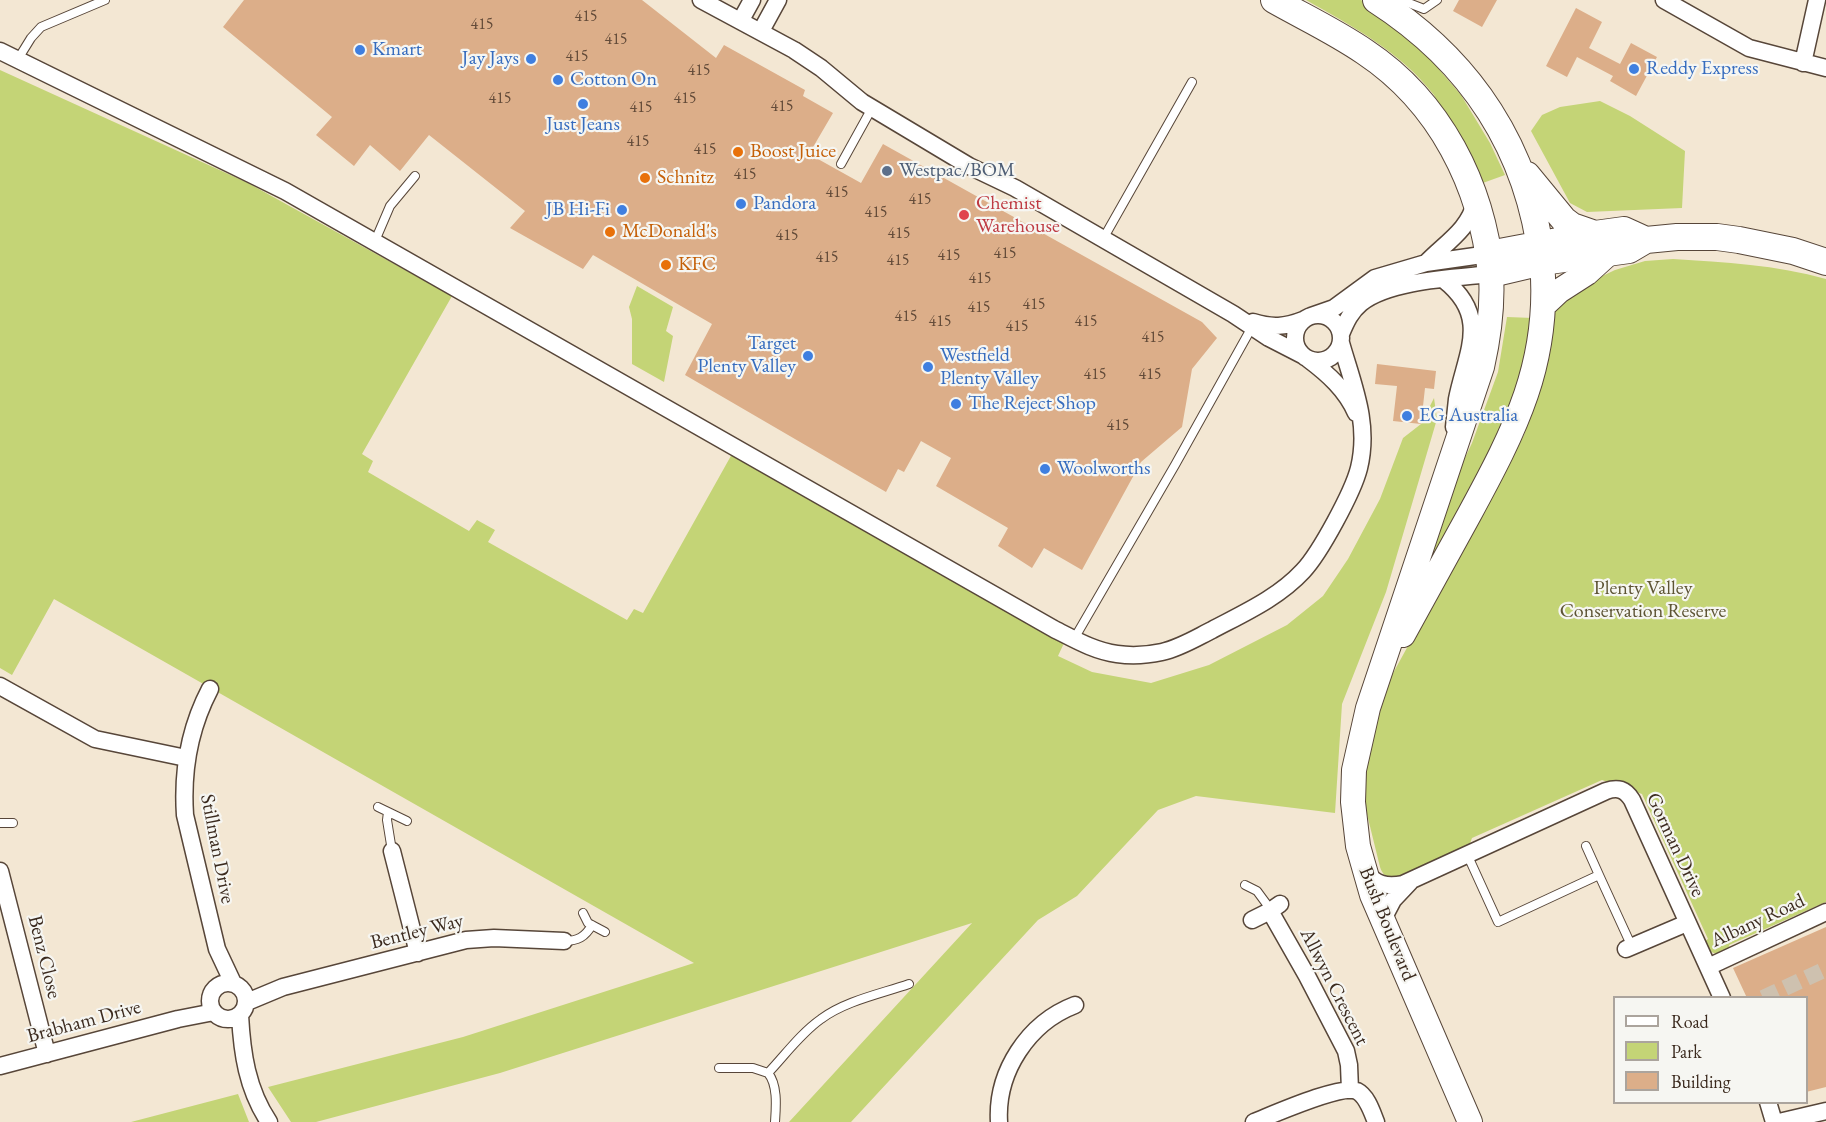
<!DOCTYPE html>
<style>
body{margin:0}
#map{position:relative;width:1826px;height:1122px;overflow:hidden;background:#f3e7d3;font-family:"EB Garamond",serif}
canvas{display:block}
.legend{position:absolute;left:1613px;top:996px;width:195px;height:108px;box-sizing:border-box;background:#f6f6f2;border:2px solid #aba49d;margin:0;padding:8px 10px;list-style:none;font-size:18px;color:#3b2a1e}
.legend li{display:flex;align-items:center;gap:12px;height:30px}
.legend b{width:30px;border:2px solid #aba49d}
</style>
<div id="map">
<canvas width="1826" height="1122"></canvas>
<ul class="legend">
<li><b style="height:8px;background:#fff"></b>Road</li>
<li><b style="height:16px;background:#c4d476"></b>Park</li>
<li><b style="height:16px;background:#dcae89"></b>Building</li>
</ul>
</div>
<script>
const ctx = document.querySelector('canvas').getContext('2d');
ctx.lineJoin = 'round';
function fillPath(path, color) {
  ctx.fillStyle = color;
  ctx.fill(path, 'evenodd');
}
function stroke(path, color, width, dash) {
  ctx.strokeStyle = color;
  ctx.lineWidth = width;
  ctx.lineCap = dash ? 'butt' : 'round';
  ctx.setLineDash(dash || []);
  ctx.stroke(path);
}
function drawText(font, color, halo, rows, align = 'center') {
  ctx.font = font + ' "EB Garamond",serif';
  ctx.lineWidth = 4.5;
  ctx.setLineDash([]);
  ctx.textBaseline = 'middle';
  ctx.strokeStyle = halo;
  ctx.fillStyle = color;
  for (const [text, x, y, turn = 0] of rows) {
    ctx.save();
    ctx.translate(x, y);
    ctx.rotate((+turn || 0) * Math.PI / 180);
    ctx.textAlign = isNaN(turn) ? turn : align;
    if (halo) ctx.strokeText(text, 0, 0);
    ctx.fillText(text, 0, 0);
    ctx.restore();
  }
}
fillPath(new Path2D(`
 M 1306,0 L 1361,0 L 1408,33 L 1461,95 L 1490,143 L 1505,175 L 1480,184 L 1434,95 C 1401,52 1352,26 1306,0 Z
 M 0,70 L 248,183 L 452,296 L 362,454 L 373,461 L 368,472 L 469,531 L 477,520 L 495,530 L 488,542 L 627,620 L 634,609 L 643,613 L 732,454 L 1064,643 L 1058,656 L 1092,672 L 1151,683 L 1209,665 L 1287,625 L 1323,596 L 1348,559 L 1380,499 L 1403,438 L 1421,424 L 1434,398 L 1437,419 L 1386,592 L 1342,704 L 1335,813 L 1196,796 L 1158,810 L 1077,896 L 1038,920 L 851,1122 L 789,1122 L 972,923 L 500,1073 L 316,1122 L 291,1122 L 268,1087 L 463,1037 L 694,963 L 54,599 L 12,675 L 0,668 Z
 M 1600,101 L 1630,116 L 1685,151 L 1682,208 L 1587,212 L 1570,203 L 1531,131 L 1542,115 L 1560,107 Z
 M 1673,259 C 1724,262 1777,265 1826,279 L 1826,902 L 1729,945 L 1731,951 C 1716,956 1711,955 1703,942 L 1708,939 L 1642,794 L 1602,780 L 1472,838 L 1469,846 L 1396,877 C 1387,878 1383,876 1380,867 L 1364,802 L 1365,778 L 1373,726 L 1392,675 L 1524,435 L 1545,374 L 1555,309 L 1571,291 L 1615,270 L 1645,261 Z
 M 637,286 L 673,307 L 666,331 L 673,336 L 664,382 L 632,364 L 632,319 L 629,307 Z
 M 1507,317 L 1533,318 L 1517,401 L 1424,576 L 1453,483 L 1472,443 L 1498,372 Z
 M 238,1094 L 249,1122 L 131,1122 Z`), '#c4d476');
fillPath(new Path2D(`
 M 244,0 L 642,0 L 716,58 L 724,45 L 805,90 L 803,96 L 833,113 L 809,154 L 861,183 L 883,144 L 1202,322 L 1217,338 L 1192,369 L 1182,427 L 1141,462 L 1082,570 L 1044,548 L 1032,568 L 998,546 L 1008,528 L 936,486 L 951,458 L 921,441 L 904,472 L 898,469 L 886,492 L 685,375 L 712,324 L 593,255 L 583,269 L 510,228 L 525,211 L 429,135 L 400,171 L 370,145 L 354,166 L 316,135 L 332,117 L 223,27 Z
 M 1459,0 L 1497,0 L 1482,27 L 1453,11 Z
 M 1576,8 L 1602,22 L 1589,48 L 1620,64 L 1631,43 L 1657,57 L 1636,96 L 1610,81 L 1613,76 L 1577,57 L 1567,77 L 1546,66 Z
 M 1377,364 L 1436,371 L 1434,389 L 1425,388 L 1421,424 L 1393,421 L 1397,386 L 1375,384 Z
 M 1826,927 L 1826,1087 L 1806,1092 L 1806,998 L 1747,998 L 1733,968 Z`), '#dcae89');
stroke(new Path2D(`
 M 1763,998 L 1826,969`), '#cec1af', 16, [16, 8]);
const service = new Path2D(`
 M 1401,0 L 1424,9 L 1437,0
 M 18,59 L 31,38 L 41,27 L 105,0
 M 841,164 L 872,108
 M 1103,239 L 1192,82
 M 375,241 L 390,206 L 415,176
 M 1074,639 L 1175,465 L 1252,327
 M 378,807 L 407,821
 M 388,812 L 387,820 L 392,851
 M 0,823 L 13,823
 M 1586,846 L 1599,875
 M 1467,854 L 1498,922 L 1599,875 L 1632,947
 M 1245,885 L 1257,891 L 1271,910
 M 583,913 L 588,923 L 605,932
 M 564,941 C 578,941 585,937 592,925
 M 719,1068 L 753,1068 L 768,1073 C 785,1055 801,1033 821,1019 C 845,1001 880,994 909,984
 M 768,1073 C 778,1085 776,1107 775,1122`);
const minor = new Path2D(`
 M 701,0 L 794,50 L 821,68 L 862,102 L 969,166 L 1015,188 L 1233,314 L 1269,338 L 1304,356
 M 1664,0 L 1749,48 L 1826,68
 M 741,20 L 752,0
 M 761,31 L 778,0
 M 0,51 L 285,191 L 1054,629 C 1074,639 1094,651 1117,654 C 1131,656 1148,655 1162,652 C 1180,648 1196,638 1212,630 C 1244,613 1278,598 1303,571 C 1320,553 1353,492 1359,468 C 1370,423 1353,385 1341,343
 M 1803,63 L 1817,0
 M 1426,263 C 1444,244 1470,229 1475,202
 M 1444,280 C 1491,317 1466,353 1457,399 C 1456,408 1455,418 1454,427
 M1295 338a23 23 0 1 1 46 0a23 23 0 1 1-46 0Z
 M 1311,316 L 1334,308 L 1375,278 L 1426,263 L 1489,254
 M 1253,322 C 1272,328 1285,327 1303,320
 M 1341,334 C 1346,322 1351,311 1361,303 C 1390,280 1455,278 1491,274
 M 1308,359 C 1328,374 1346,390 1356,413
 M 0,686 L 95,739 L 186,758
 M 210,689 C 189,729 182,770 185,815 L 217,949 L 233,983
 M 392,851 L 418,953
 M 0,871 L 47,1054
 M 1365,871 C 1375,885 1387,887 1403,884 L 1606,791 C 1618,787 1625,789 1632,800 L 1722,998
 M 1280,904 L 1270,911 L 1307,976 L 1346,1051 L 1349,1065 L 1350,1090
 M 1252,920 L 1270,911
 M 1382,921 L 1393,900 L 1410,882
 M 1626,949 L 1687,923
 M 1708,967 L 1826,912
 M210 1001a18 18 0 1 1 36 0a18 18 0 1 1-36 0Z
 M 247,1002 L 283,987 L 466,940 L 494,938 L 564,941
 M 240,1015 C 242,1053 247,1089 269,1122
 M 0,1066 L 178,1019 L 214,1012
 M 1768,1102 L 1774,1122
 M 999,1122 C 996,1072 1028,1023 1075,1005
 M 1254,1122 C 1272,1115 1341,1084 1357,1091 C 1367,1096 1372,1112 1376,1122
 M 1779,1122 L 1826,1111`);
const secondary = new Path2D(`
 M 1543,306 L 1559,291 L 1587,273 L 1609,253
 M 1403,635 C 1425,595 1447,555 1469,515 C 1515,430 1551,362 1542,262
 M 1470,1122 L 1372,895 L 1358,846 L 1353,802 L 1354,770 L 1368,708 L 1482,367 C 1489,336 1493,305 1491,274`);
const primary = new Path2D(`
 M 1274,0 C 1304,17 1336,32 1365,52 C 1440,102 1482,185 1491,274 L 1542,262 L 1629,250 L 1646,240 L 1677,237 L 1717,237 L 1739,240 L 1793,251 L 1826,262
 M 1376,0 C 1471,61 1529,149 1542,262
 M 1527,175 L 1564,220 L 1572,226 L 1595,234
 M 1489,254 L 1595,234 L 1624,230 L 1646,240`);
stroke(service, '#574639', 10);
stroke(minor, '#574639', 19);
stroke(secondary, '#574639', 26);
stroke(primary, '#574639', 28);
stroke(service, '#fff', 8);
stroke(minor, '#fff', 16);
stroke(secondary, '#fff', 24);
stroke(primary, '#fff', 26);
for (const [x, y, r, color] of [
 [360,50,6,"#3f7fe0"],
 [531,59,6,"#3f7fe0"],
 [1634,69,6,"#3f7fe0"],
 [558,80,6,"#3f7fe0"],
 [583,104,6,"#3f7fe0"],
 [738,152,6,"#e8710a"],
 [887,171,6,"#5c6f8a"],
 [645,178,6,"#e8710a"],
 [741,204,6,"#3f7fe0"],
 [622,210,6,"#3f7fe0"],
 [964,215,6,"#e0444e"],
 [610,232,6,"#e8710a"],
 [666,265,6,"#e8710a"],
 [808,356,6,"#3f7fe0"],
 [928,367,6,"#3f7fe0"],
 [956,404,6,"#3f7fe0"],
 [1407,416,6,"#3f7fe0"],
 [1045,469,6,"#3f7fe0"]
]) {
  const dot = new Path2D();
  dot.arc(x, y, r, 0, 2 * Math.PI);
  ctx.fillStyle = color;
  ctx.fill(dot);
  stroke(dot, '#f6f6f2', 2);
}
drawText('16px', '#634b39', null, [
 ["415",586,17],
 ["415",482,25],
 ["415",616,40],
 ["415",577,57],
 ["415",699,71],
 ["415",500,99],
 ["415",685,99],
 ["415",782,107],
 ["415",641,108],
 ["415",638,142],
 ["415",705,150],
 ["415",745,175],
 ["415",837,193],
 ["415",920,200],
 ["415",876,213],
 ["415",899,234],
 ["415",787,236],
 ["415",1005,254],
 ["415",949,256],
 ["415",827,258],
 ["415",898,261],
 ["415",980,279],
 ["415",1034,305],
 ["415",979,308],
 ["415",906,317],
 ["415",940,322],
 ["415",1086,322],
 ["415",1017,327],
 ["415",1153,338],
 ["415",1095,375],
 ["415",1150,375],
 ["415",1118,426]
]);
drawText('20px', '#366cbe', '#f6f6f2', [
 ["Kmart",372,50],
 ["Jay Jays",519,59,"right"],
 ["Reddy Express",1646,69],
 ["Cotton On",570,80],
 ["Just Jeans",583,125,"center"],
 ["Pandora",753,204],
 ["JB Hi-Fi",610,210,"right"],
 ["Target",796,344,"right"],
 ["Plenty Valley",796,367,"right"],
 ["Westfield",940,356],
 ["Plenty Valley",940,379],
 ["The Reject Shop",968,404],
 ["EG Australia",1419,416],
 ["Woolworths",1057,469]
], 'left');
drawText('20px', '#c56008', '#f6f6f2', [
 ["Boost Juice",750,152],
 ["Schnitz",657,178],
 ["McDonald's",622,232],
 ["KFC",678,265]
], 'left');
drawText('20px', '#4e5e75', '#f6f6f2', [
 ["Westpac/BOM",899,171]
], 'left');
drawText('20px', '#be3a42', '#f6f6f2', [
 ["Chemist",976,204],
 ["Warehouse",976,227]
], 'left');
drawText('20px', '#5d5434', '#f6f6f2', [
 ["Plenty Valley",1643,589],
 ["Conservation Reserve",1643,612]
]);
drawText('20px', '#3b2a1e', '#f6f6f2', [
 ["Gorman Drive",1675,845,65],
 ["Stillman Drive",217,849,79],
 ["Albany Road",1758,921,-25],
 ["Bush Boulevard",1387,924,68],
 ["Bentley Way",417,932,-14],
 ["Benz Close",44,957,76],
 ["Allwyn Crescent",1334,987,63],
 ["Brabham Drive",84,1022,-15]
]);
</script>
